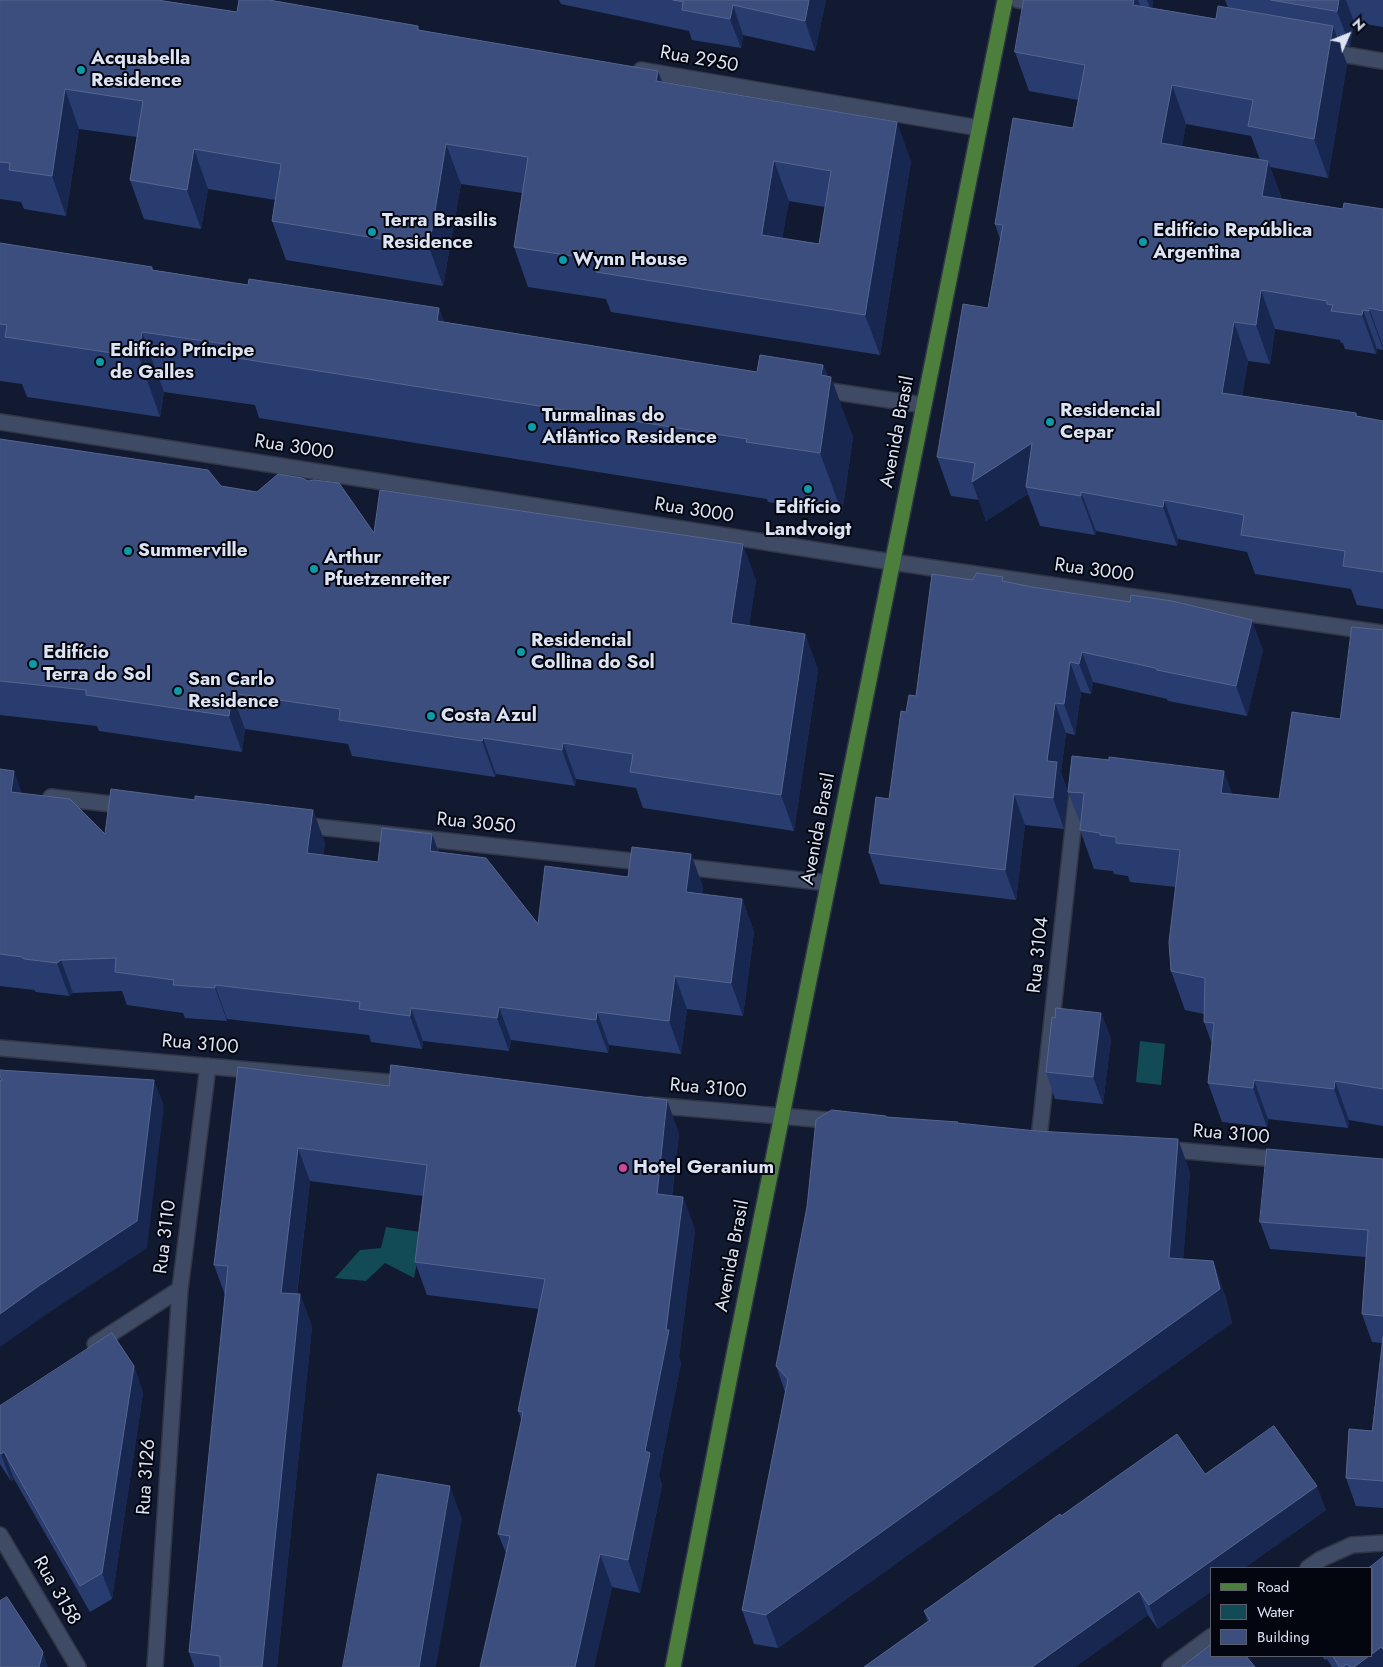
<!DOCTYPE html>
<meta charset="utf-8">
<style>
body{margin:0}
#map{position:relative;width:1383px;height:1667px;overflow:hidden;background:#111a30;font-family:Jost,sans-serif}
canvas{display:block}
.legend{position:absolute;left:1210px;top:1567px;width:162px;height:90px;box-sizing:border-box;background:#03060f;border:1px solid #5a5e6a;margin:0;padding:6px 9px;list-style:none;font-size:15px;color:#dce3f3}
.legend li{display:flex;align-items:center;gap:10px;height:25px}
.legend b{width:25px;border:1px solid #5a5e6a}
.north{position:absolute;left:1323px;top:10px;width:50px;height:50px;-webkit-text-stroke:4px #03060f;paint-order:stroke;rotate:46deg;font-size:14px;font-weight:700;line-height:20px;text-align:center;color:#dce3f3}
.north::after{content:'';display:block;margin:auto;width:18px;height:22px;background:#dce3f3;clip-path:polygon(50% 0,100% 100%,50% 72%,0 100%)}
</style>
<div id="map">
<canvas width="1383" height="1667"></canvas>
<ul class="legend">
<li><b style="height:6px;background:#4c7f3b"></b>Road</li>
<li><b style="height:14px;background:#124a56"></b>Water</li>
<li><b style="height:14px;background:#3c4e7d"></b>Building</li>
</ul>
<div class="north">N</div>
</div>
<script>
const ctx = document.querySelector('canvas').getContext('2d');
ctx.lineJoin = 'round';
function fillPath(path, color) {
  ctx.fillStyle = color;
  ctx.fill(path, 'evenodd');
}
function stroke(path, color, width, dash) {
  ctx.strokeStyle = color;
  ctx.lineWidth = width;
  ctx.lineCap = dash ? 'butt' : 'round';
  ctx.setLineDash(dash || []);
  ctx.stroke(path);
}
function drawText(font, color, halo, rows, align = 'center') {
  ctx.font = font + ' Jost,sans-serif';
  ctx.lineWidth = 4;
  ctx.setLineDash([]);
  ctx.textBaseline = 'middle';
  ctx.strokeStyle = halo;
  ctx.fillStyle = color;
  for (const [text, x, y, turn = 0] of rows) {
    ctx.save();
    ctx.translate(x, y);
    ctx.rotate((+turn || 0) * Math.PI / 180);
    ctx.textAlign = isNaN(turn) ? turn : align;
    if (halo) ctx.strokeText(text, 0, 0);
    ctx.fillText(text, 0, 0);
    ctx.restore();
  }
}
fillPath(new Path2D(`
 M 1140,1041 L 1165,1044 L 1161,1085 L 1136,1082 Z
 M 386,1227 L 427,1233 L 418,1257 L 414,1278 L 385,1263 L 366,1281 L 335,1278 L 360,1250 L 381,1248 Z`), '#124a56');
const street = new Path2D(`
 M 1018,0 L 1044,4
 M 1323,51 L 1383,61
 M 641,70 L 979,128
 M 817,389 L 923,405
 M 51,797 L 128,806
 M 300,825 L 650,863
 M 677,866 L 828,883
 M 0,1048 L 410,1084
 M 650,1105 L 839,1121
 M 1039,1138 L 1077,792
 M 1163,1149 L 1287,1160
 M 95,1344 L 180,1289
 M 0,1535 L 78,1667
 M 1308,1568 L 1321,1559 L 1352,1545 L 1383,1543
 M 155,1667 L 180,1289 L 208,1066
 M 1170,1667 L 1212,1636`);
const secondary = new Path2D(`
 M 0,422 L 892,562 L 1383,633`);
const primary = new Path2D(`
 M 673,1667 L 734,1355 L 1005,0`);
stroke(street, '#313647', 18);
stroke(secondary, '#313647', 18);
stroke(primary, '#313647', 18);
stroke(street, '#3f4a64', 15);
stroke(secondary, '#3f4a64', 15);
stroke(primary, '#4c7f3b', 15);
fillPath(new Path2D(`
 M 0,0 L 237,12 L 420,30 L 662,82 L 911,161 L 880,355 L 611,312 L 606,299 L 528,287 L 514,247 L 522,193 L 461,184 L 443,286 L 286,260 L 272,221 L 275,200 L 208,189 L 201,229 L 144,219 L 130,180 L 137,137 L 79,129 L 66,216 L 24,209 L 21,202 L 0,199 ZM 789,201 L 825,207 L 819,244 L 782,238 Z
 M 559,0 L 826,0 L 815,51 L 743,35 L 741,48 L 692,40 L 689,31 L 561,4 Z
 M 1024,0 L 1153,0 L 1152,8 L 1216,19 L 1228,8 L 1225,0 L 1383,0 L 1383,27 L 1354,22 L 1350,46 L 1339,44 L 1347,64 L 1328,178 L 1270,167 L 1282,199 L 1343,209 L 1383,209 L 1383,350 L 1377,349 L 1376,354 L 1345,349 L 1343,343 L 1341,343 L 1340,340 L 1275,329 L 1270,364 L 1248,361 L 1242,396 L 1356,413 L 1357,416 L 1383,421 L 1383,609 L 1357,605 L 1351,589 L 1255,574 L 1247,552 L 1178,539 L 1177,546 L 1096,531 L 1095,535 L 1040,526 L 1028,494 L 986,521 L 979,500 L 951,496 L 937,457 L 988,308 L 1000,239 L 995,224 L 1073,128 L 1078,100 L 1029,91 L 1015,52 ZM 1186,124 L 1251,136 L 1260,160 L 1182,146 Z
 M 0,243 L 153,270 L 248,285 L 439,308 L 444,322 L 757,372 L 823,365 L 853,437 L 842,513 L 768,502 L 767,499 L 259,418 L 255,405 L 164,392 L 160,417 L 27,397 L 22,384 L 0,381 Z
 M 0,439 L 221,486 L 374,533 L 756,580 L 749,626 L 805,634 L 818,670 L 794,831 L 643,808 L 636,788 L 576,779 L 575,786 L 496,774 L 495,777 L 352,756 L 348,744 L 245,729 L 242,752 L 99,731 L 97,726 L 0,715 Z
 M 972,580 L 1004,581 L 1263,650 L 1247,716 L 1168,701 L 1167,699 L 1093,682 L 1091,694 L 1081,692 L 1075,735 L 1066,733 L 1061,772 L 1068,792 L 1064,829 L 1025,825 L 1016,900 L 880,884 L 869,853 L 889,799 L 906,712 L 916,696 Z
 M 1383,630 L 1383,1126 L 1349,1120 L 1348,1128 L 1268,1119 L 1267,1127 L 1222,1122 L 1208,1083 L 1212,1044 L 1204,1022 L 1204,1014 L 1185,1010 L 1171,971 L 1176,887 L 1130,882 L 1128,876 L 1114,874 L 1113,871 L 1094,869 L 1080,830 L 1081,825 L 1068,792 L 1233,794 L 1279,799 L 1340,719 Z
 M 0,769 L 22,794 L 105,834 L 195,800 L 313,810 L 325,843 L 323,855 L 378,862 L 432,834 L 439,852 L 538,924 L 628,877 L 691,854 L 703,887 L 702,894 L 742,899 L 754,932 L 743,1016 L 687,1009 L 681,1054 L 609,1045 L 608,1053 L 511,1040 L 509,1051 L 423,1041 L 422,1049 L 371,1042 L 369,1035 L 227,1019 L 227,1021 L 185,1018 L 183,1013 L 127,1005 L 122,991 L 73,993 L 69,996 L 36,992 L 34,990 L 0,986 Z
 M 1101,1013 L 1111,1039 L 1103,1104 L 1055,1099 L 1046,1072 L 1055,1018 Z
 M 238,1067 L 679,1133 L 672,1196 L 683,1197 L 695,1230 L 679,1357 L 681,1363 L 659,1475 L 662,1485 L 640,1593 L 612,1587 L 594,1667 L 480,1667 L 506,1553 L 498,1534 L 522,1421 L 518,1411 L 539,1309 L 427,1295 L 415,1262 L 423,1196 L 310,1181 L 297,1294 L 300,1294 L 312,1327 L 277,1667 L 194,1667 L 189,1652 L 225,1295 L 214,1265 Z
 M 887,1117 L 958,1124 L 1190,1172 L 1183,1259 L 1225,1295 L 1232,1323 L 778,1648 L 754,1644 L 742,1610 L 785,1392 L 776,1366 L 807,1207 Z
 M 1383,1159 L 1383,1508 L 1356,1506 L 1346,1478 L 1372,1431 L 1382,1343 L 1372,1342 L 1362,1314 L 1366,1257 L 1270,1249 L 1260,1222 Z
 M 134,1366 L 143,1393 L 112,1599 L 90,1612 L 14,1479 L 11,1481 L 0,1464 L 0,1406 Z
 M 1205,1474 L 1326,1510 L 1158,1629 L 1148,1615 L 1075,1667 L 864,1667 L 928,1622 L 924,1611 L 1061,1516 Z
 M 1383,1557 L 1383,1667 L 1332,1667 L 1327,1659 L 1325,1660 L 1322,1656 L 1372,1656 Z`), '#293c6f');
fillPath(new Path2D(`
 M 809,0 L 826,0 L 815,51 L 805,21 Z
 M 1134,0 L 1138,0 L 1149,31 L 1133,5 Z
 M 1147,0 L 1153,0 L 1152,13 Z
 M 1339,0 L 1346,0 L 1354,22 L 1350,46 L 1337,11 Z
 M 733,5 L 743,35 L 741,48 L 730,19 Z
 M 1333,26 L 1347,64 L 1328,178 L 1314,139 Z
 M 658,71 L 673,110 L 656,81 Z
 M 1172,85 L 1186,124 L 1176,182 L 1161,143 Z
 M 65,89 L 79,129 L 66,216 L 52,176 Z
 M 897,122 L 911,161 L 880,355 L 865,315 Z
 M 446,144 L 461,184 L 443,286 L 429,247 Z
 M 194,149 L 208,189 L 201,229 L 187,190 Z
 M 774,161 L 789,201 L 776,274 L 762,235 Z
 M 1268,161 L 1282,200 L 1262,196 Z
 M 1261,290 L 1275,329 L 1270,364 L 1256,325 Z
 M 439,308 L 460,368 L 437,321 Z
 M 1369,308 L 1383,346 L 1383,349 L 1369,311 Z
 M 1363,310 L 1377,349 L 1376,354 L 1362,315 Z
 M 1234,322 L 1248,361 L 1237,432 L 1222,393 Z
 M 142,332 L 164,392 L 160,417 L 139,357 Z
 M 823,365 L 830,385 L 831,377 L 853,437 L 842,513 L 820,453 L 821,375 Z
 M 1032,443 L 1026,487 L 1028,494 L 986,521 L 972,482 Z
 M 1081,492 L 1096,531 L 1095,535 L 1081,496 Z
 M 1164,500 L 1178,539 L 1177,546 L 1163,507 Z
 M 743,544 L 756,580 L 744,659 L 731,623 Z
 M 1252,620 L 1263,650 L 1247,716 L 1236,686 Z
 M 805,634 L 818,670 L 794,831 L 781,795 Z
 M 1082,652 L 1093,682 L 1091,694 L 1079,664 Z
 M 1070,662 L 1081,692 L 1075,735 L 1064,704 Z
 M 232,693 L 245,729 L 242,752 L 229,716 Z
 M 1055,703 L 1066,733 L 1061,772 L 1068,792 L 1064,829 L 1053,798 L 1047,761 Z
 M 483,738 L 496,774 L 495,777 L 482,741 Z
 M 563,743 L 576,779 L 575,786 L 562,750 Z
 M 14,771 L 26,804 L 11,792 Z
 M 1224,771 L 1238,810 L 1221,793 Z
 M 1014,794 L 1025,825 L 1016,900 L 1005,870 Z
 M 313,810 L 325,843 L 319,887 L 307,853 Z
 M 432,834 L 444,867 L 430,851 Z
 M 691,854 L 703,887 L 698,925 L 686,892 Z
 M 742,899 L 754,932 L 743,1016 L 731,983 Z
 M 61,960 L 73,993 L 69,996 L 57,963 Z
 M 675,976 L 687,1009 L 681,1054 L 669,1021 Z
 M 215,985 L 227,1019 L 227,1021 L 215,988 Z
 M 499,1007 L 511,1040 L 509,1051 L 497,1018 Z
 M 411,1008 L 423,1041 L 422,1049 L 410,1016 Z
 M 597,1012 L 609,1045 L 608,1053 L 596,1020 Z
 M 1101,1013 L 1111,1039 L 1103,1104 L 1093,1077 Z
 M 154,1080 L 164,1106 L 147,1248 L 50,1312 L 0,1347 L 0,1314 Z
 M 1254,1080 L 1268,1119 L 1267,1127 L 1253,1088 Z
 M 1335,1081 L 1349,1120 L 1348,1128 L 1334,1089 Z
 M 667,1100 L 679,1133 L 668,1226 L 657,1194 Z
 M 1178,1139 L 1190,1172 L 1181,1291 L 1169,1258 Z
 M 298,1148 L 310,1181 L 293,1325 L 281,1293 Z
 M 683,1197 L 695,1230 L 679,1357 L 681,1363 L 659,1475 L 662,1485 L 640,1593 L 628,1560 L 645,1451 L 666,1330 Z
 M 1213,1261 L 1225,1295 L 1232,1323 L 778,1648 L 766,1615 Z
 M 300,1294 L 312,1327 L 277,1667 L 262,1667 Z
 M 134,1366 L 143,1393 L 112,1599 L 102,1573 Z
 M 4,1452 L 14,1479 L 11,1481 L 1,1454 Z
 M 450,1486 L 462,1519 L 436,1667 L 419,1667 Z
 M 1317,1486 L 1326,1510 L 1244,1568 L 1212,1568 L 1212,1591 L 1158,1629 L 1149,1605 Z
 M 600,1554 L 612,1587 L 594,1667 L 575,1667 Z
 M 1139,1591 L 1148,1615 L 1075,1667 L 1032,1667 Z
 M 1381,1647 L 1383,1651 L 1383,1667 L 1354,1667 L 1369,1656 L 1372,1656 L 1372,1654 Z
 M 43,1652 L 48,1667 L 39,1667 Z`), '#172750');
const building = new Path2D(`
 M 0,0 L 157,0 L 237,12 L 239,0 L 269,0 L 418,26 L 418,30 L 658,71 L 656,81 L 897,122 L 865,315 L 596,272 L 598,260 L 514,247 L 528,157 L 446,144 L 429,247 L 272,221 L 281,164 L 194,149 L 187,190 L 130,180 L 143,101 L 65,89 L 52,176 L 9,170 L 10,163 L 0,162 ZM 774,161 L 831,171 L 819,244 L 762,235 Z
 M 673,0 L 809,0 L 805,21 L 733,5 L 730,19 L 682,10 L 683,2 Z
 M 1024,0 L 1134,0 L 1133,5 L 1216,19 L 1218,6 L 1333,26 L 1314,139 L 1248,126 L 1253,100 L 1172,85 L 1161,143 L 1268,161 L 1262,196 L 1343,209 L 1344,203 L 1383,209 L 1383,311 L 1369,308 L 1369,311 L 1363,310 L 1362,315 L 1331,311 L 1333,305 L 1327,304 L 1327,301 L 1261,290 L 1256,325 L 1234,322 L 1222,393 L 1356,413 L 1356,416 L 1383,421 L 1383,572 L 1343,566 L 1345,551 L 1241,535 L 1244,515 L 1164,500 L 1163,507 L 1081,492 L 1081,496 L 1026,487 L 1032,443 L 972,482 L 975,463 L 937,457 L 963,304 L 988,308 L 1003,225 L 995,224 L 1013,118 L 1073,128 L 1085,65 L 1015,52 Z
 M 1271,0 L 1339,0 L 1337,11 Z
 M 0,243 L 152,267 L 152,270 L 248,285 L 249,279 L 439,308 L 437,321 L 757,372 L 760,355 L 823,365 L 821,375 L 831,377 L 820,453 L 746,442 L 747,439 L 237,358 L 239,346 L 142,332 L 139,357 L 5,337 L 7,325 L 0,324 Z
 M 0,439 L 208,470 L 221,486 L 257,492 L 278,474 L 302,478 L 308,481 L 314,480 L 339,483 L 374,533 L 380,490 L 743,544 L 731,623 L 805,634 L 781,795 L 630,772 L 633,754 L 563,743 L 562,750 L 483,738 L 482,741 L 339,720 L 340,709 L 232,693 L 229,716 L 86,695 L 86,690 L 0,681 Z
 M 977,573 L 1003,577 L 1002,581 L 1032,587 L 1130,602 L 1131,595 L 1172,601 L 1252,620 L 1236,686 L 1157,670 L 1155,668 L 1082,652 L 1079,664 L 1070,662 L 1064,704 L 1055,703 L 1047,761 L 1057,762 L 1053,798 L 1014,794 L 1005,870 L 869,853 L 876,797 L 889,799 L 901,711 L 906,712 L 909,695 L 916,696 L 932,574 L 972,580 Z
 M 1352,627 L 1383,630 L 1383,1089 L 1335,1081 L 1334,1089 L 1254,1080 L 1253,1088 L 1208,1083 L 1214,1023 L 1204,1022 L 1205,978 L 1171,971 L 1169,942 L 1180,850 L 1116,843 L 1116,837 L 1100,835 L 1100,833 L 1080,830 L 1084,793 L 1068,792 L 1072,756 L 1109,760 L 1109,757 L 1224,771 L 1221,793 L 1279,799 L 1292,712 L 1340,719 Z
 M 0,769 L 14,771 L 11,792 L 70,799 L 105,834 L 111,789 L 195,800 L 195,796 L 313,810 L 307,853 L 378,862 L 382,828 L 432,834 L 430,851 L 486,858 L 538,924 L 545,866 L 628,877 L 632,847 L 691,854 L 686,892 L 742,899 L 731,983 L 675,976 L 669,1021 L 597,1012 L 596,1020 L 499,1007 L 497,1018 L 411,1008 L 410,1016 L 359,1009 L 360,1002 L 215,985 L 215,988 L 173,985 L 174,980 L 115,972 L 116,958 L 61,960 L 57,963 L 24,959 L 22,957 L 0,954 Z
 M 1056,1008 L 1101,1013 L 1093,1077 L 1046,1072 L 1052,1017 L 1055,1018 Z
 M 391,1065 L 667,1100 L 657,1194 L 683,1197 L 666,1330 L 669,1330 L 645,1451 L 650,1453 L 628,1560 L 600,1554 L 575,1667 L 480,1667 L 510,1536 L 498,1534 L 523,1412 L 518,1411 L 545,1279 L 415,1262 L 427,1165 L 298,1148 L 281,1293 L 300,1294 L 262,1667 L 220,1667 L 220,1656 L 189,1652 L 228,1266 L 214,1265 L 238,1067 L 389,1086 Z
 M 0,1070 L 154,1080 L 137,1221 L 40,1285 L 0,1314 L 0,1080 L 2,1080 L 0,1077 Z
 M 832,1110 L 886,1116 L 886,1117 L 958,1122 L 957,1123 L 1037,1131 L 1178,1139 L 1169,1258 L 1213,1261 L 1220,1289 L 766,1615 L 742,1610 L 788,1379 L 776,1366 L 807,1207 L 816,1120 Z
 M 1267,1149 L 1383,1159 L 1383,1316 L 1362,1314 L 1368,1230 L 1260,1222 Z
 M 112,1333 L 134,1366 L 102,1573 L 80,1586 L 4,1452 L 1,1454 L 0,1452 L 0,1406 Z
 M 1383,1337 L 1383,1481 L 1346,1478 L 1349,1429 L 1372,1431 Z
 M 1274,1426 L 1317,1486 L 1149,1605 L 1139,1591 L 1032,1667 L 864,1667 L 930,1620 L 924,1611 L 1060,1514 L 1061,1516 L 1177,1434 L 1205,1474 Z
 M 378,1474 L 450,1486 L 419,1667 L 343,1667 Z
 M 1383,1557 L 1383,1649 L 1381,1647 L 1372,1654 L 1372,1568 L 1369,1568 Z
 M 7,1597 L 43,1652 L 39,1667 L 0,1667 L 0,1601 Z
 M 1212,1644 L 1212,1656 L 1246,1656 L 1255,1667 L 1182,1667 Z
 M 1333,1656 L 1369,1656 L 1354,1667 L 1350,1667 L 1347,1664 L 1342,1667 L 1340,1667 Z`);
fillPath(building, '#3c4e7d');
stroke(building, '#556590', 1);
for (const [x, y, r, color] of [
 [81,70,5,"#0f9aa8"],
 [372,232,5,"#0f9aa8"],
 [1143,242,5,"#0f9aa8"],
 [563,260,5,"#0f9aa8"],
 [100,362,5,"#0f9aa8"],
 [1050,422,5,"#0f9aa8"],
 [532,427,5,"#0f9aa8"],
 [808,489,5,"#0f9aa8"],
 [128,551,5,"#0f9aa8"],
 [314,569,5,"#0f9aa8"],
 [521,652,5,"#0f9aa8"],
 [33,664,5,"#0f9aa8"],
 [178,691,5,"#0f9aa8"],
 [431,716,5,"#0f9aa8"],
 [623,1168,5,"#d1479c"]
]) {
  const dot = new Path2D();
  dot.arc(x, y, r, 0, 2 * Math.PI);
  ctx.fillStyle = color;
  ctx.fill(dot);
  stroke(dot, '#03060f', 2);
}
drawText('bold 19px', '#dce3f3', '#03060f', [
 ["Acquabella",91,59],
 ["Residence",91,81],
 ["Terra Brasilis",382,221],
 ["Residence",382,243],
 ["Edifício República",1153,231],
 ["Argentina",1153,253],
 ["Wynn House",573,260],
 ["Edifício Príncipe",110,351],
 ["de Galles",110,373],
 ["Residencial",1060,411],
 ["Cepar",1060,433],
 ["Turmalinas do",542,416],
 ["Atlântico Residence",542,438],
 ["Edifício",808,508,"center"],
 ["Landvoigt",808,530,"center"],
 ["Summerville",138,551],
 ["Arthur",324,558],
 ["Pfuetzenreiter",324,580],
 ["Residencial",531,641],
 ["Collina do Sol",531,663],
 ["Edifício",43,653],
 ["Terra do Sol",43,675],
 ["San Carlo",188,680],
 ["Residence",188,702],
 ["Costa Azul",441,716],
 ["Hotel Geranium",633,1168]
], 'left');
drawText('19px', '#dce3f3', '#03060f', [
 ["Rua 2950",699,60,10],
 ["Avenida Brasil",898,432,-79],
 ["Rua 3000",294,448,9],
 ["Rua 3000",694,511,9],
 ["Rua 3000",1094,571,8],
 ["Rua 3050",476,824,6],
 ["Avenida Brasil",819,829,-79],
 ["Rua 3104",1039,955,-84],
 ["Rua 3100",200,1045,5],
 ["Rua 3100",708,1089,5],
 ["Rua 3100",1231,1135,5],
 ["Rua 3110",166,1237,-83],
 ["Avenida Brasil",733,1256,-79],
 ["Rua 3126",147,1477,-86],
 ["Rua 3158",56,1591,60]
]);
</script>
